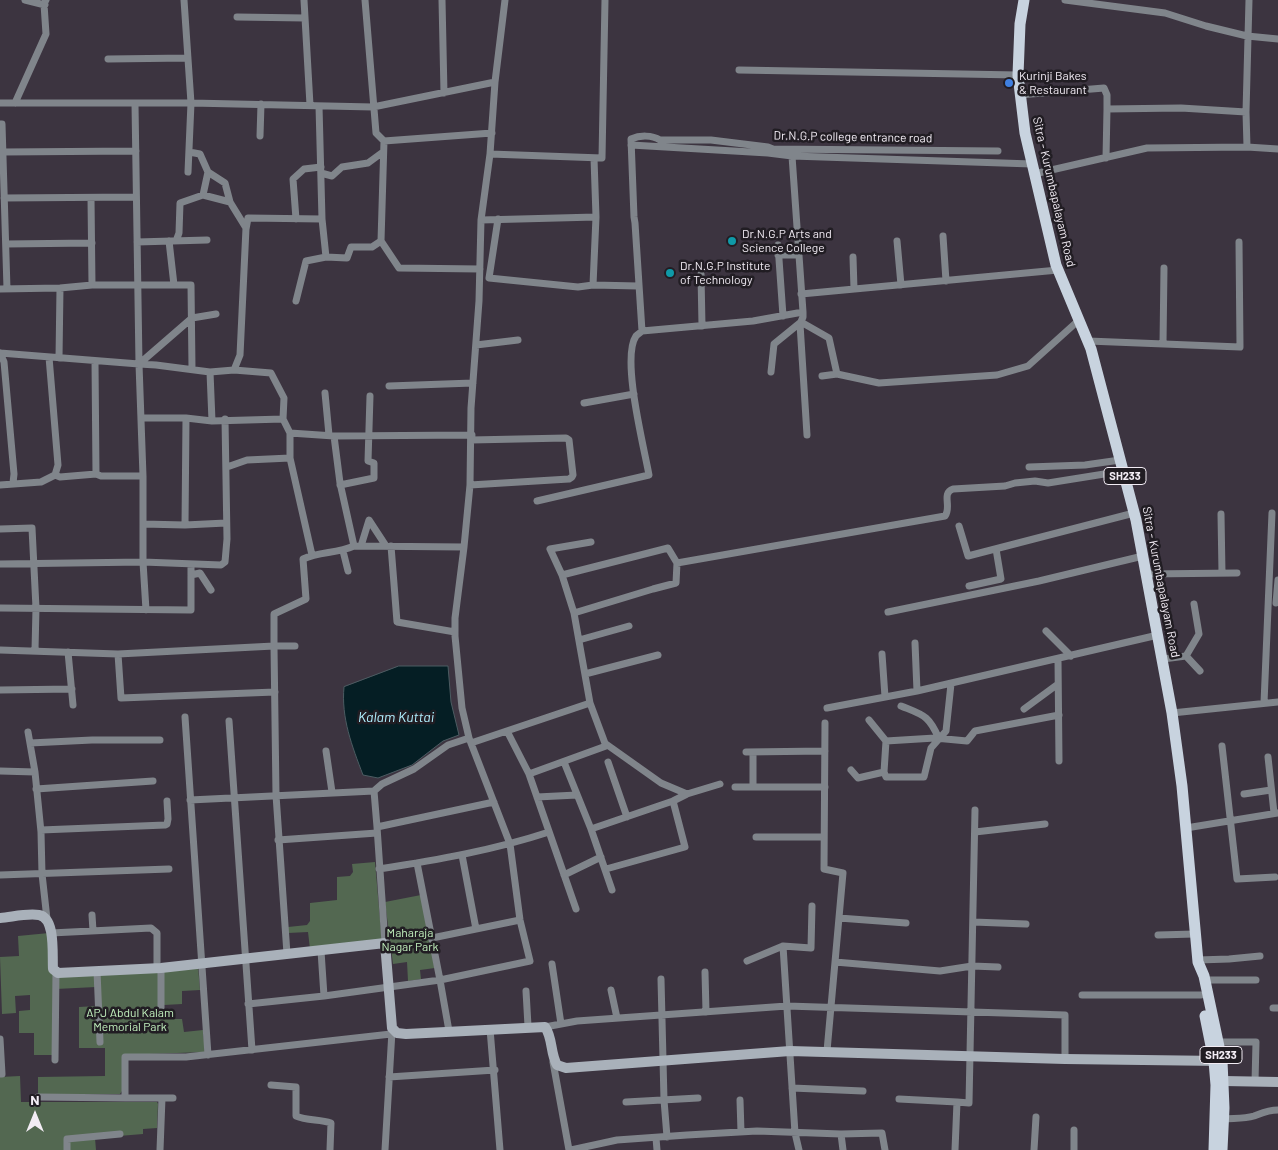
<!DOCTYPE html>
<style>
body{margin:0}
#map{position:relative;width:1278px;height:1150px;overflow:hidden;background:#3c3440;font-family:Barlow,sans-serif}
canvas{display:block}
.north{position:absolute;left:10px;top:1090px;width:50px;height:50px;-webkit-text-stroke:4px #211d23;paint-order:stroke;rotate:0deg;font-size:14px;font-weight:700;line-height:20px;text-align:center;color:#f2ecf4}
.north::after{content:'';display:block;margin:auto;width:18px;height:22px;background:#f2ecf4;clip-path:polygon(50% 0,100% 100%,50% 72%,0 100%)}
</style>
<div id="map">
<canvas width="1278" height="1150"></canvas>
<div class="north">N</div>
</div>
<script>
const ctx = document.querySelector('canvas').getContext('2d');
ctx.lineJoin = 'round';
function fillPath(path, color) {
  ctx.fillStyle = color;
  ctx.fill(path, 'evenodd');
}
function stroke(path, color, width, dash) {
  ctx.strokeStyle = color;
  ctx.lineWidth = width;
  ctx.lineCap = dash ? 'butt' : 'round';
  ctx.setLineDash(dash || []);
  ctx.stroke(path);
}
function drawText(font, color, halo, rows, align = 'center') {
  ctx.font = font + ' Barlow,sans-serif';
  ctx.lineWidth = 5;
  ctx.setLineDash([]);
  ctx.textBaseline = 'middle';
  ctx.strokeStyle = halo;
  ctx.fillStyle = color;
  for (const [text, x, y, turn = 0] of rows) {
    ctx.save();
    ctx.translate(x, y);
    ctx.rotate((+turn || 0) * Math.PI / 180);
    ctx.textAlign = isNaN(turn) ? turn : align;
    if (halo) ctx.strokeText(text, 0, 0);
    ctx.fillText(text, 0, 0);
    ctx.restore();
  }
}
fillPath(new Path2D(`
 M 375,862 L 382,942 L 310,949 L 308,932 L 288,933 L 288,927 L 307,925 L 310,921 L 310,903 L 337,900 L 337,877 L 350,876 L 353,872 L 352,864 Z
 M 421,895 L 435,968 L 420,970 L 421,979 L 408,981 L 407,962 L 393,964 L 385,902 Z
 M 49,933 L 50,969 L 198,966 L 200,990 L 182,991 L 182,1004 L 164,1005 L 164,1019 L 182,1019 L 184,1032 L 203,1030 L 205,1052 L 122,1055 L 122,1091 L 120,1094 L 38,1094 L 38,1077 L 105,1076 L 105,1048 L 79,1048 L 79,1007 L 97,1006 L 96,987 L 56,989 L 57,1055 L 34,1055 L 34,1033 L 19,1033 L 19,1011 L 30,1010 L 30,995 L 15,996 L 16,1013 L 2,1014 L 0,957 L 19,956 L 18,936 Z
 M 20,1076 L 21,1102 L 157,1102 L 158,1104 L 157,1128 L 143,1129 L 143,1134 L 95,1138 L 96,1150 L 0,1150 L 0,1077 Z`), '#536851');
const water = new Path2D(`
 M 399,666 L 448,666 L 451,702 L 459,735 L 443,741 L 412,765 L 378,778 L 363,775 C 352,746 341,718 344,687 Z`);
fillPath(water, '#051e24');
stroke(water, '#4c5c62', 1);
stroke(new Path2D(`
 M 25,0 L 45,5
 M 184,0 L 191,103 L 188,172
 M 304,0 L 310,105
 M 365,0 L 376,133 L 384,141 L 381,241
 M 442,0 L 444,93
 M 1065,0 L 1165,13 L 1206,26 L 1247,36 L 1278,39
 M 237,17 L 305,18
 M 108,59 L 188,58
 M 739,70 L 1018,75
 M 495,82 L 505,0
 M 1019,95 L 1104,88 L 1107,95 L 1107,109
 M 0,103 L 191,103 L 373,107 L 495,82 L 490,154 L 481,220 L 479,301 L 471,408 L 470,485 L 464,547 L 455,618 L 455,636 L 462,708 L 469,738 L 510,844 L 520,920 L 530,961 L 440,980 L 449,1031
 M 15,103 L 46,34 L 44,4 L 46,0
 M 135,104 L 139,364
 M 319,106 L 322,219 L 326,257
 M 1246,112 L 1249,0
 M 0,124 L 2,124 L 7,289
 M 260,136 L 261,104
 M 384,141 L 492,133
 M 631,145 L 768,153 L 792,156 L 1032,164
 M 3,152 L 136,151
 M 189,152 L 200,154 L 208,172 L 225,183 L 230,202 L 246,228 L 240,355 L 234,370
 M 490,154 L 602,158 L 605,0
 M 1106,158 L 1107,109 L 1181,108 L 1246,112 L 1247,147
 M 321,173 L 332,176 L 342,167 L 368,163 L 383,152
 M 1034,174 L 1147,148 L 1247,147 L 1278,149
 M 203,195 L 208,172
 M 4,198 L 136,197
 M 91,198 L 92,285
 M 296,219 L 293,179 L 304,169 L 321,167
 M 498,219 L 489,278 L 578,287 L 593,285 L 638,286
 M 481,220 L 596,217
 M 246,229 L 248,218 L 322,219
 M 943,236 L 946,281
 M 169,241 L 174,285
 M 176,241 L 179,233 L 180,203 L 203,195 L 230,202
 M 897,241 L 901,285
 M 137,242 L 207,240
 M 6,244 L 92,243
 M 778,245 L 783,316
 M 778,255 L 798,255
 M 853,257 L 854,289
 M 701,274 L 702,326
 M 593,285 L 596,217 L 594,158
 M 0,289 L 60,288 L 92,285 L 191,285 L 192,368
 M 801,294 L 1058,270
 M 296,301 L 306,261 L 326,257 L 347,258 L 351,247 L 372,247 L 381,241 L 399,268 L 480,269
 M 803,312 L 803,317 L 800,324 L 807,435
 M 642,331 L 635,223 L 634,217 L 631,139 C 640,135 652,135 660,140 L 711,140 L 768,147 L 773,149 L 998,151
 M 1088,341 L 1240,347 L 1239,242
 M 1163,344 L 1164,268
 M 476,345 L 518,340
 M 0,353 L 139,364 L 143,476 L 143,562 L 146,610
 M 0,353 L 4,362 L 14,474 L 13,483
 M 49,357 L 58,465 L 55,475
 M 59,358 L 60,288
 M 95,361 L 96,474
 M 139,364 L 156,365 L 210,372 L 234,370 L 271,373 L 284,398 L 283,419
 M 139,364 L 192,318 L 216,314
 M 210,372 L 212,421
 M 771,372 L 774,344 L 801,322 L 829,338 L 837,374
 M 822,376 L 837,374 L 879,383 L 997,375 L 1028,366 L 1079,320
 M 389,386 L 473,383
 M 325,393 L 329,435
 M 584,403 L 634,394
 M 141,418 L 186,418 L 185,525 L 143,524
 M 186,418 L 212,421 L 283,419 L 290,433 L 290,458 L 312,555
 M 290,433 L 334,436 L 472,435
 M 334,436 L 340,483 L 354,546
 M 227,467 L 247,460 L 290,458
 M 1029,467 L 1085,465 L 1120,460
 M 0,485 L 41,482 L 55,475 L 60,477 L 96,474 L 101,476 L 143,476
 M 340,485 L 374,478 L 374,463 L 368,461 L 370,396
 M 470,485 L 569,479 L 572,477 L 573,475 L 569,440 L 566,438 L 471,440
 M 537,501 L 649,475 C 644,447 621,358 636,336 C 638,334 640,333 642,331 L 753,321 L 803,312 L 792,156
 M 1221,514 L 1222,573
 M 185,525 L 226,523
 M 959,526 L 968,556 L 1134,513
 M 0,529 L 32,528 L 36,608 L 35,650
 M 361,546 L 369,520 L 386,546
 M 391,546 L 397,622 L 455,632
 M 343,551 L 348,571
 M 0,564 L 143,562 L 221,565 L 225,562 L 227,539 L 225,419
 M 1147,574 L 1237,573
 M 191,575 L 200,573 L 211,590
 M 562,575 L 668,548 L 677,563 L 945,516 C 952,507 941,493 953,489 L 1005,486 L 1015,483 L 1035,481 L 1048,483 L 1123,471
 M 969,586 L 1001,579 L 996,549
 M 1276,603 L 1278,580
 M 1194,604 L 1199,634 L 1186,656 L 1200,671
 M 0,608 L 191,610 L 191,564
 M 888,612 L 1039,581 L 1143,556
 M 574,613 L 653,589 L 676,583 L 677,563
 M 1046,631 L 1071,656
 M 579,640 L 629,626
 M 915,643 L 917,691
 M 0,650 L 118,654 L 274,646 L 274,614 L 306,599 L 303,559 C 320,551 336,554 354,546 L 464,547
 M 68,652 L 73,705
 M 118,654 L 121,698 L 275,692
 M 882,654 L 885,697
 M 1058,659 L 1059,761
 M 1163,659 L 1186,656
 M 585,674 L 658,655
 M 0,690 L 72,689
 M 1264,703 L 1272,513
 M 901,706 C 923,715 929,715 939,739
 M 827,708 L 917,691 L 1158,635
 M 1024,709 L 1058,684
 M 1172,713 L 1278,702
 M 185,717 L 208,1055
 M 869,720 L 886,741 L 884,772
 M 229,721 L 252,1050
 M 825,723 L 824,869 L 843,873 L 827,1051
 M 507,731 L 529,774
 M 28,732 L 35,772
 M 886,741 L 935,738 L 967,741 L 975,731 L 1059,715
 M 30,743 L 92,740 L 160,740
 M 471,743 L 590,703
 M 606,744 L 661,783 L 687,794 L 720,784
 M 1222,746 L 1237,879 L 1275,877
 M 326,751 L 332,792
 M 746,752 L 825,751
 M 753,752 L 753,787
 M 1268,757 L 1274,813
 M 564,762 L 591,829 L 612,890
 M 608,762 L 627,817
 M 851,770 L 858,778 L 884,772 L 886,777 L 924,777 L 931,748 L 946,731 L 951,684
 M 0,771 L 35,772 L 41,832 L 42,874 L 47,919
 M 735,787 L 825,787
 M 36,789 L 153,781
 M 1244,794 L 1271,790
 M 537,797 L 577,795
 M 190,800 L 374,791
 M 377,827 L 374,791 L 382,784 L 414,769 L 448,745 L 469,738
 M 1186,828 L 1278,813
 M 591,829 L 673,801 L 687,794
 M 41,830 L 165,825 L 167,824 L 168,819 L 167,801
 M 975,832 L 1045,824
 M 756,837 L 823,837
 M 278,840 L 377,833
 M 462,855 L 476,929
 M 379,869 C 437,860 494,850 549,832
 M 606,869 L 685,847 L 673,801
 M 0,875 L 169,869
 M 564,875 L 601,857
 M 576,909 L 529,774 L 606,746 L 590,703 L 574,613 L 562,575 L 550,549 L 591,542
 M 92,915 L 93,931
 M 839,918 L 906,923
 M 973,922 L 1026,924
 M 51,933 L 151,928 L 157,933 L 157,968
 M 1158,935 L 1195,934
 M 432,938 L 520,920
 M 385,943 L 377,827 L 494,802
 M 783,946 L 795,1133 L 799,1150
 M 321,951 L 324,996 L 440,980 L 417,863
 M 287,954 L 276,795 L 274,646 L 295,646
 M 1198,960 L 1229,959 L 1260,956
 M 747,961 L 783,946 L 811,948 L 812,906
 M 835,962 L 940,971 L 972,966 L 998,967
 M 552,964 L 561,1024
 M 161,968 L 161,1016
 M 97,971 L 100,1042
 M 705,972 L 706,1012
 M 661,979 L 664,1100 L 667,1137
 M 1205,980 L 1256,980
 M 611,990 L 617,1018
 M 526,991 L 528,1026
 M 1082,995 L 1201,995
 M 248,1004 L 324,996
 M 1273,1008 L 1278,1008
 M 545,1027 L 577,1021 L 787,1006 L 1065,1015 L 1065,1059
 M 490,1029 L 500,1150
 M 0,1039 L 2,1074 L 0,1074
 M 1218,1042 L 1256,1042 L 1255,1082
 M 55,1060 L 56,971
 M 553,1062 L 569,1150
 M 389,1077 L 495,1070
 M 271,1085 L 296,1087 L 296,1116 C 307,1121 320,1119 331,1123 L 330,1150
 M 792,1088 L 863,1091
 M 38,1097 L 125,1098
 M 173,1098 L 125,1098 L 125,1057 L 186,1057 L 391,1034
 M 899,1099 L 957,1102 L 955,1150
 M 740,1100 L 741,1132
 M 626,1102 L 698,1098
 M 957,1102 L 969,1103 L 975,810
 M 1224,1119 C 1233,1118 1244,1119 1254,1116 C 1262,1113 1268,1110 1278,1110
 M 841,1134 L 843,1150
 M 656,1138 L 657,1150
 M 67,1150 L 67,1139 L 120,1134
 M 160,1150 L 162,1098
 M 385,1150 L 392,1031
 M 571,1150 L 617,1140 L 687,1135 L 757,1131 L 841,1134 L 882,1133 L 885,1150
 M 1034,1150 L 1036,1117
 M 1074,1150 L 1074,1130`), '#80858b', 7);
stroke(new Path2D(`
 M 0,918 C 12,917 27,913 39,915 C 56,918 52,955 53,969 L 58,973 L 161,968 L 385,943 L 392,1028 L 397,1033 L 406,1034 L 545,1027 C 553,1038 550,1053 557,1065 L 566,1068 L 790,1051 L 1065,1059 L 1221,1061
 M 1224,1081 L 1278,1082`), '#a9b1ba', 10);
stroke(new Path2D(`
 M 1024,0 L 1020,24 L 1018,75 L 1025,133 L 1056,265 L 1091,349 L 1136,520 L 1172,713 L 1182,786 L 1198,962 L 1204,976 L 1222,1061 L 1224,1108 L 1222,1150
 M 1205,1016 L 1214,1061 L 1216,1085 L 1214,1150`), '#c8d3df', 11);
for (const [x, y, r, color] of [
 [1009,83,5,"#3f7fe0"],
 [732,241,5,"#0f9aa8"],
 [670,273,5,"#0f9aa8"]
]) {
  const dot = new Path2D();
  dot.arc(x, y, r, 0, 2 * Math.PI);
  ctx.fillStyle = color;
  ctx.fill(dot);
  stroke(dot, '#211d23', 2);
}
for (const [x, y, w] of [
 [1125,476,42],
 [1221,1055,42]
]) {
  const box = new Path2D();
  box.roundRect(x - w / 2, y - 8.5, w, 17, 4);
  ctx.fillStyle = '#211d23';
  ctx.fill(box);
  stroke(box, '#f2ecf4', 1);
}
drawText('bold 11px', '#f2ecf4', null, [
 ["SH233",1125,476],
 ["SH233",1221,1055]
]);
drawText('12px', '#f2ecf4', '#211d23', [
 ["Kurinji Bakes",1019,76],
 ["& Restaurant",1019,90],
 ["Dr.N.G.P Arts and",742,234],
 ["Science College",742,248],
 ["Dr.N.G.P Institute",680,266],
 ["of Technology",680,280]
], 'left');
drawText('12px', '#f2ecf4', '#211d23', [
 ["Dr.N.G.P college entrance road",853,137,1],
 ["Sitra - Kurumbapalayam Road",1054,192,77],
 ["Sitra - Kurumbapalayam Road",1161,582,79]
]);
drawText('12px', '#c2f1be', '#211d23', [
 ["Maharaja",410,933],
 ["Nagar Park",410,947],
 ["APJ Abdul Kalam",130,1013],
 ["Memorial Park",130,1027]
]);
drawText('italic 14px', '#b0f0ff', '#211d23', [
 ["Kalam Kuttai",396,717]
]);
</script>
